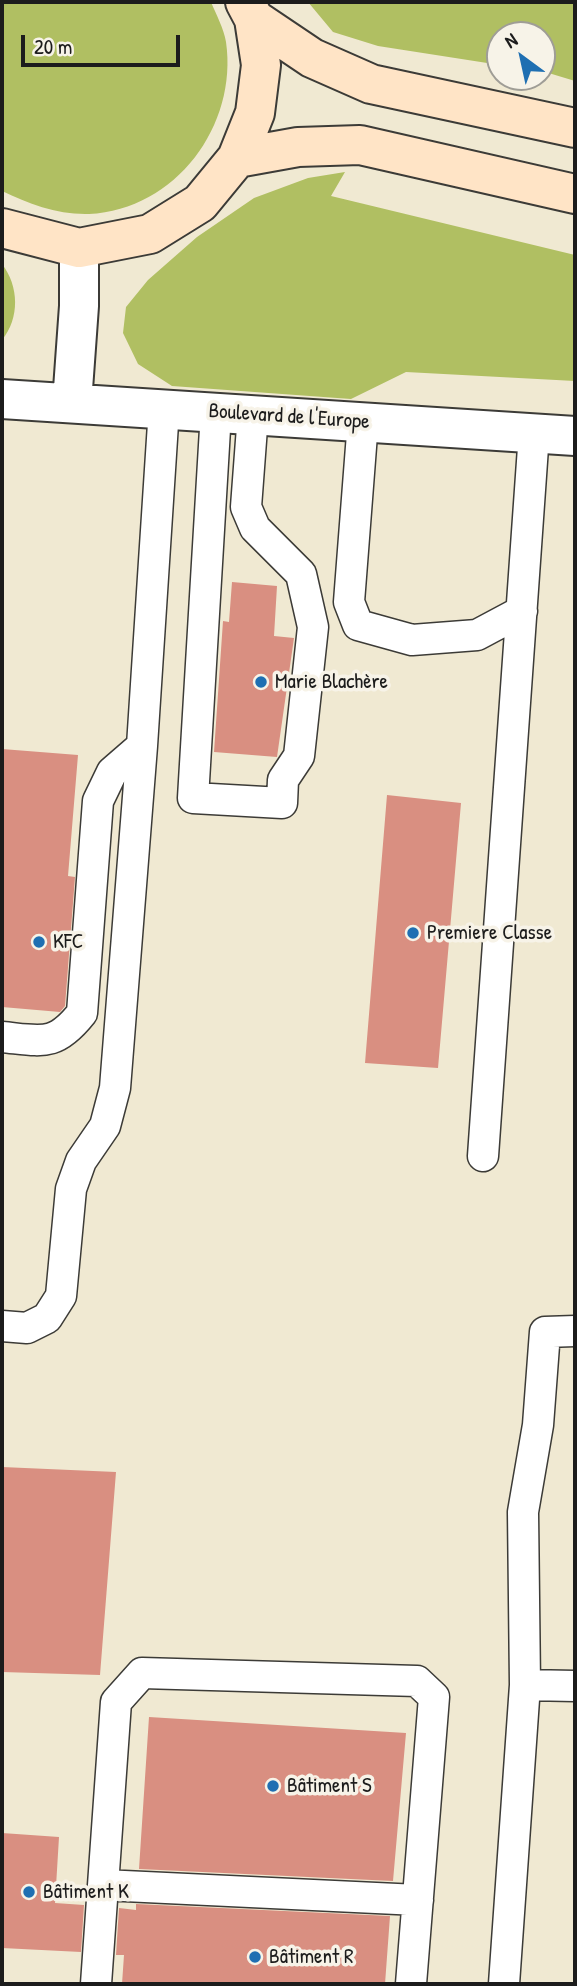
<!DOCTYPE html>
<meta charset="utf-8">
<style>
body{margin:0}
#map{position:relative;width:577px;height:1986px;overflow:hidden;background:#f0e9d2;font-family:"Patrick Hand",sans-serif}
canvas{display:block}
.frame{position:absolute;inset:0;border:4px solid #1c1c1c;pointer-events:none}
.north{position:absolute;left:486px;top:21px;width:70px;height:70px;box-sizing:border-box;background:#f7f3e8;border:2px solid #9f9d96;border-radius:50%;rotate:327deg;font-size:19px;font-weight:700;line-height:28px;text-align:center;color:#1c1c1c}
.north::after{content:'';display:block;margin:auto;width:24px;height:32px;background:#1f6fb2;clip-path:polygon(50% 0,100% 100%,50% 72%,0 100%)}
.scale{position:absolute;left:21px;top:35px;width:159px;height:32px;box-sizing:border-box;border:4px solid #1c1c1c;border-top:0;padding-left:9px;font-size:21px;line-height:24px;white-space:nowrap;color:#1c1c1c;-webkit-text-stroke:5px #f7f3e8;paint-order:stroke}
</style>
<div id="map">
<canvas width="577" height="1986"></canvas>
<div class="frame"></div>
<div class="north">N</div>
<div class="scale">20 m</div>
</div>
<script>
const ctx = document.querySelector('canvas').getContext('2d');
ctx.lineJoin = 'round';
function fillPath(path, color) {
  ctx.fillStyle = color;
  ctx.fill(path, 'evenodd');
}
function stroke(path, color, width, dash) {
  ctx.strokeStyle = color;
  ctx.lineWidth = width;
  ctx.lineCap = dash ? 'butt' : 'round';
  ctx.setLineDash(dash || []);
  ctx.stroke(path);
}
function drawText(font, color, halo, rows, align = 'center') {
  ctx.font = font + ' "Patrick Hand",sans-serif';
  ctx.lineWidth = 7;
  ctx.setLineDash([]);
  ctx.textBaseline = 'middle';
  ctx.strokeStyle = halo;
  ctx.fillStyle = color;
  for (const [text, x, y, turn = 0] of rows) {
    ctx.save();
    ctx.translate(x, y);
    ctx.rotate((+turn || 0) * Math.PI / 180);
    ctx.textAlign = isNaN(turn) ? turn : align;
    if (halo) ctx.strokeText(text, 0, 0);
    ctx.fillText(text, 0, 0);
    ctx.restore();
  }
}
fillPath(new Path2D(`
 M 2,2 L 211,2 C 216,14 224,29 226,42 C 238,125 176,210 89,214 C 58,215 29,204 2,191 Z
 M 308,2 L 575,2 L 575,81 L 542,71 L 542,35 L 500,35 L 500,65 L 378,46 L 333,32 Z
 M 345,172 L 331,196 L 575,255 L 575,381 L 406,372 L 351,399 L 172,386 L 138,364 L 123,333 L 126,307 L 148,280 L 197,237 L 254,198 L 308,178 Z
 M 2,264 C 19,286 20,318 2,340 Z`), '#b0bf62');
fillPath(new Path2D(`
 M 232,582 L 277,586 L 274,636 L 294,638 L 277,757 L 214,752 L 223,621 L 229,622 Z
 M 2,749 L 78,755 L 68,876 L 75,877 L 65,1006 L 60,1012 L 2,1007 Z
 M 387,795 L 461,803 L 438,1068 L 365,1063 Z
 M 2,1467 L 116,1472 L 100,1675 L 2,1672 Z
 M 149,1717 L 406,1733 L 393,1881 L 139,1869 Z
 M 2,1833 L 59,1837 L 55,1903 L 84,1905 L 81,1952 L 2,1948 Z
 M 136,1904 L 390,1916 L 385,1984 L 122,1984 L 124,1955 L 116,1955 L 119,1908 L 136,1910 Z`), '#d98f81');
const lane = new Path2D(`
 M 216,412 L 193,798 L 282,803 L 283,780 L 299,756 L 313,627 L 301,574 L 255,528 L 246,507 L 253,414
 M 363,421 L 349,602 L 358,625 L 412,640 L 477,635 L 522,611
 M 2,1037 C 43,1041 55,1047 82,1013 L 98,801 L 112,772 L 142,746
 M 483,1156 L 534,433
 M 2,1326 L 27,1328 L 47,1318 L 61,1296 L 71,1189 L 81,1161 L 105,1126 L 115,1088 L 142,746 L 164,408
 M 525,1685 L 575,1686
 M 103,1885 L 418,1900
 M 96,1984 L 116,1702 L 142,1673 L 417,1681 L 434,1697 L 411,1984
 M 504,1984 L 525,1685 L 523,1512 L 538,1425 L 545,1332 L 575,1331`);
const street = new Path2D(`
 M 2,399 L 575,436
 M 72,403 L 79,306 L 79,248`);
const secondary = new Path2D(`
 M 254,19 L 312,58 L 371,84 L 575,128
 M 237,158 L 298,147 L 360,145 L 575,194
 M 2,228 L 79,248 L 150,234 L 200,203 L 237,158 L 255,113 L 261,65 L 254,19 L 245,2`);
stroke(lane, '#3c3b37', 33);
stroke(street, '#3c3b37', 42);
stroke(secondary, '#3c3b37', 42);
stroke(lane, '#fff', 30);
stroke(street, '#fff', 38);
stroke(secondary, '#ffe4c6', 38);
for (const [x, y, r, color] of [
 [261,682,7,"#1f6fb2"],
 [413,933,7,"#1f6fb2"],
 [39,942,7,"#1f6fb2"],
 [273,1786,7,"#1f6fb2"],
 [29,1892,7,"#1f6fb2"],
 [255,1957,7,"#1f6fb2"]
]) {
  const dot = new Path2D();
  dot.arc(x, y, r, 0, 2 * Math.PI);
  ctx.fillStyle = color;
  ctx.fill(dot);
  stroke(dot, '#f7f3e8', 2.5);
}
drawText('21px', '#1c1c1c', '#f7f3e8', [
 ["Boulevard de l'Europe",289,417,4]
]);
drawText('21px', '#1c1c1c', '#f7f3e8', [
 ["Marie Blachère",275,682],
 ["Premiere Classe",427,933],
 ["KFC",53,942],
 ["Bâtiment S",287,1786],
 ["Bâtiment K",43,1892],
 ["Bâtiment R",269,1957]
], 'left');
</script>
